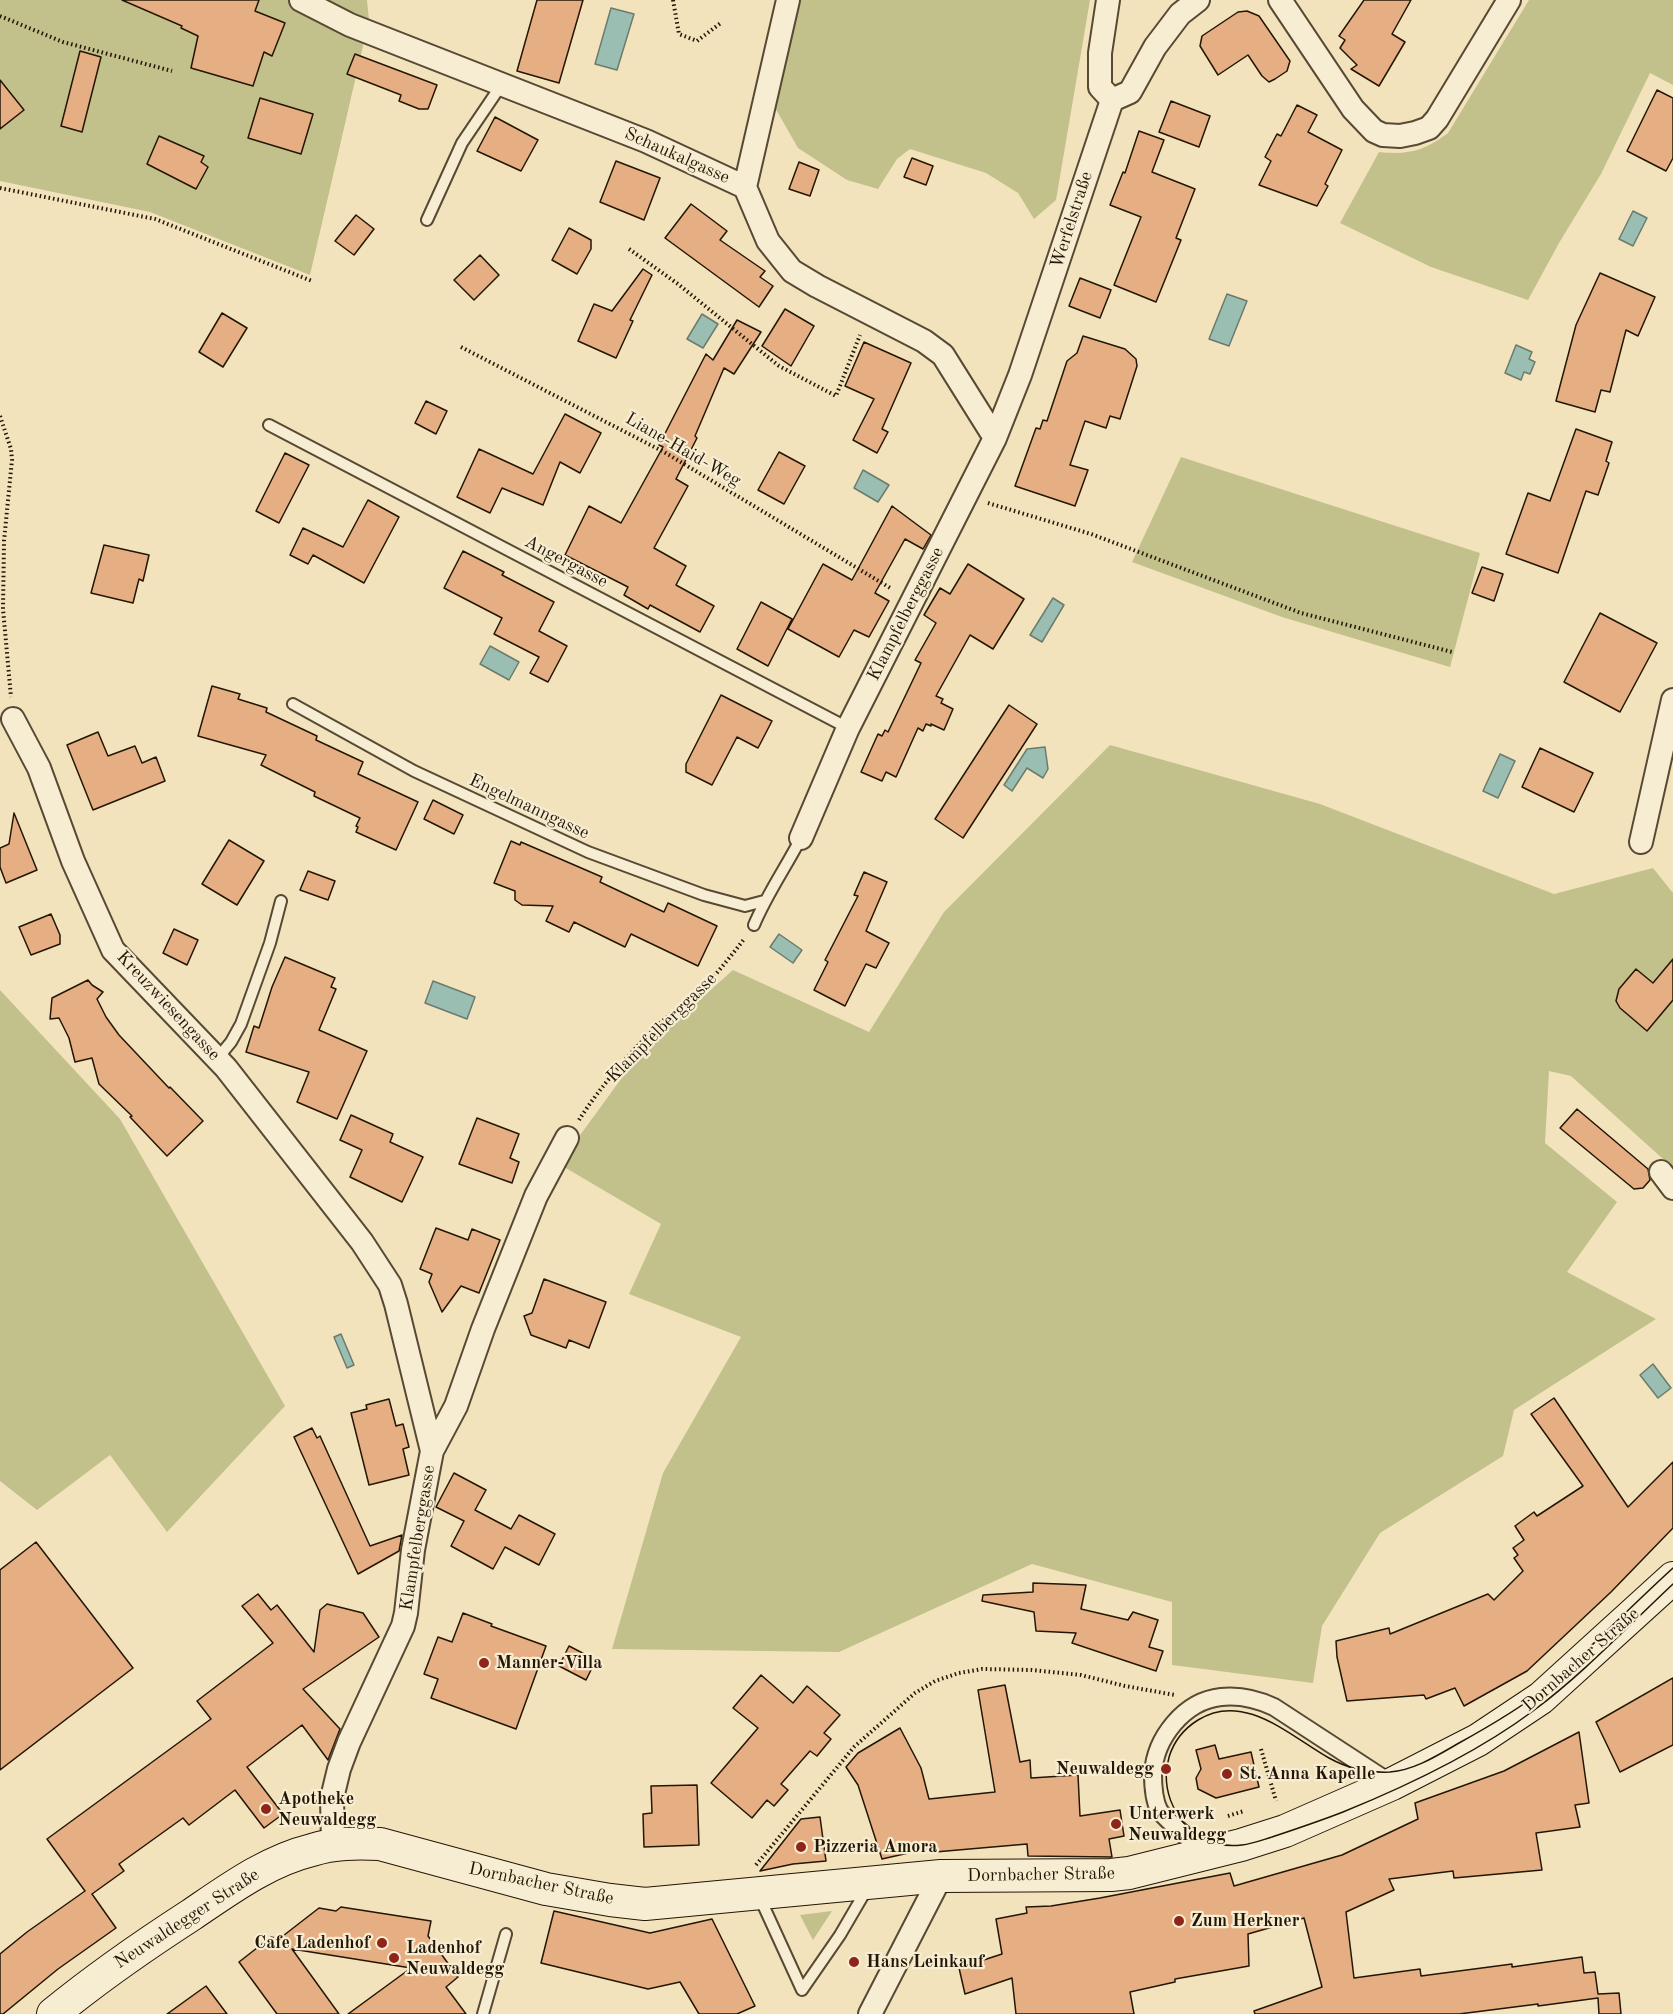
<!DOCTYPE html>
<meta charset="utf-8">
<style>
body{margin:0}
canvas{display:block;background:#f2e3bc}
</style>
<canvas width="1673" height="2014"></canvas>
<script>
const ctx = document.querySelector('canvas').getContext('2d');
ctx.lineJoin = 'round';
function fillPath(path, color) {
  ctx.fillStyle = color;
  ctx.fill(path, 'evenodd');
}
function stroke(path, color, width, dash) {
  ctx.strokeStyle = color;
  ctx.lineWidth = width;
  ctx.lineCap = dash ? 'butt' : 'round';
  ctx.setLineDash(dash || []);
  ctx.stroke(path);
}
function drawText(font, color, halo, rows, align = 'center') {
  ctx.font = font + ' "Old Standard TT",serif';
  ctx.lineWidth = 4.5;
  ctx.setLineDash([]);
  ctx.textBaseline = 'middle';
  ctx.strokeStyle = halo;
  ctx.fillStyle = color;
  for (const [text, x, y, turn = 0] of rows) {
    ctx.save();
    ctx.translate(x, y);
    ctx.rotate((+turn || 0) * Math.PI / 180);
    ctx.textAlign = isNaN(turn) ? turn : align;
    if (halo) ctx.strokeText(text, 0, 0);
    ctx.fillText(text, 0, 0);
    ctx.restore();
  }
}
fillPath(new Path2D(`
 M 0,0 L 367,0 L 369,20 L 310,275 L 150,212 L 0,181 Z
 M 799,0 L 1090,0 L 1056,200 L 1034,219 L 1018,193 L 986,173 L 910,149 L 897,159 L 878,189 L 847,180 L 798,148 L 774,106 Z
 M 1529,0 L 1673,0 L 1673,85 L 1650,73 L 1601,174 L 1559,243 L 1528,300 L 1431,267 L 1340,223 L 1379,152 C 1408,155 1424,151 1448,133 Z
 M 1181,457 L 1480,553 L 1450,667 L 1282,617 L 1132,562 Z
 M 1110,745 L 1320,804 L 1554,894 L 1653,868 L 1673,893 L 1673,1168 L 1571,1076 L 1549,1071 L 1545,1143 L 1617,1202 L 1567,1272 L 1656,1319 L 1514,1410 L 1503,1456 L 1380,1533 L 1322,1626 L 1313,1683 L 1172,1665 L 1172,1602 L 1032,1564 L 839,1652 L 612,1649 L 663,1473 L 741,1337 L 629,1294 L 661,1224 L 559,1164 L 640,1053 L 733,970 L 869,1032 L 944,912 Z
 M 0,990 L 120,1119 L 285,1406 L 167,1532 L 110,1455 L 37,1510 L 0,1481 Z
 M 832,1911 L 813,1940 L 800,1915 Z`), '#c2c18c');
const water = new Path2D(`
 M 611,8 L 634,14 L 617,70 L 595,64 Z
 M 1633,211 L 1647,218 L 1633,246 L 1619,239 Z
 M 1227,294 L 1247,301 L 1229,346 L 1209,339 Z
 M 702,314 L 718,324 L 703,348 L 687,339 Z
 M 1516,345 L 1532,352 L 1529,359 L 1535,362 L 1530,374 L 1524,372 L 1521,380 L 1505,373 Z
 M 863,470 L 889,485 L 878,502 L 854,488 Z
 M 1053,598 L 1064,605 L 1042,642 L 1030,635 Z
 M 490,646 L 519,662 L 509,680 L 480,664 Z
 M 1045,747 L 1048,769 L 1043,778 L 1027,768 L 1012,791 L 1004,785 L 1027,749 Z
 M 1500,754 L 1515,761 L 1498,798 L 1483,791 Z
 M 779,934 L 802,950 L 793,963 L 770,947 Z
 M 433,981 L 475,997 L 467,1019 L 425,1003 Z
 M 341,1334 L 354,1365 L 347,1368 L 334,1337 Z
 M 1653,1364 L 1671,1388 L 1658,1398 L 1640,1375 Z`);
fillPath(water, '#9bbeb2');
stroke(water, '#6b7b6d', 1.5);
const building = new Path2D(`
 M 122,0 L 259,0 L 255,11 L 285,23 L 272,56 L 264,52 L 253,86 L 191,68 L 198,36 L 181,28 L 182,26 Z
 M 537,0 L 583,0 L 559,83 L 517,71 Z
 M 1364,0 L 1411,0 L 1392,34 L 1405,42 L 1379,86 L 1351,69 L 1357,65 L 1340,48 L 1345,40 L 1339,36 Z
 M 1247,11 L 1259,16 L 1290,61 L 1287,71 L 1275,79 L 1269,82 L 1262,76 L 1248,55 L 1218,75 L 1200,46 L 1202,36 L 1238,12 Z
 M 80,51 L 101,57 L 82,132 L 61,126 Z
 M 355,54 L 437,85 L 428,109 L 419,109 L 399,101 L 401,95 L 347,74 Z
 M 0,80 L 24,110 L 0,129 Z
 M 1657,90 L 1673,98 L 1673,158 L 1666,171 L 1627,151 Z
 M 260,98 L 313,114 L 301,154 L 248,138 Z
 M 1171,101 L 1210,116 L 1199,147 L 1159,132 Z
 M 1297,105 L 1317,115 L 1308,132 L 1342,150 L 1325,184 L 1328,186 L 1317,206 L 1259,185 L 1271,161 L 1265,157 L 1277,134 L 1281,136 Z
 M 495,117 L 538,140 L 521,171 L 477,151 Z
 M 1139,131 L 1164,140 L 1152,172 L 1195,189 L 1176,238 L 1181,240 L 1156,302 L 1114,285 L 1141,217 L 1110,205 L 1123,172 L 1125,173 Z
 M 159,136 L 204,156 L 201,162 L 208,167 L 196,189 L 147,164 Z
 M 912,158 L 933,166 L 926,185 L 904,177 Z
 M 616,161 L 660,178 L 644,220 L 600,202 Z
 M 799,162 L 819,170 L 810,196 L 789,189 Z
 M 691,204 L 727,231 L 720,240 L 765,271 L 760,277 L 773,286 L 759,307 L 665,238 Z
 M 356,215 L 374,229 L 354,255 L 335,241 Z
 M 569,228 L 591,240 L 591,249 L 577,274 L 552,260 Z
 M 480,255 L 499,275 L 474,300 L 454,280 Z
 M 643,269 L 652,275 L 630,320 L 633,321 L 616,358 L 578,341 L 594,304 L 612,311 Z
 M 1600,273 L 1655,297 L 1638,336 L 1626,330 L 1610,392 L 1601,390 L 1595,412 L 1556,401 L 1576,325 Z
 M 1080,278 L 1111,290 L 1100,318 L 1069,306 Z
 M 785,309 L 814,326 L 791,366 L 762,346 Z
 M 222,313 L 247,328 L 223,367 L 199,352 Z
 M 737,320 L 761,332 L 734,374 L 724,368 L 695,436 L 697,438 L 676,479 L 688,486 L 654,548 L 686,566 L 676,585 L 714,606 L 700,632 L 650,605 L 648,609 L 624,595 L 628,587 L 565,555 L 589,506 L 621,523 L 663,447 L 659,445 L 706,354 L 713,360 Z
 M 1083,336 L 1125,349 L 1136,359 L 1137,366 L 1120,419 L 1110,416 L 1106,428 L 1085,421 L 1070,465 L 1088,470 L 1075,506 L 1015,486 L 1036,428 L 1040,429 L 1043,420 L 1047,421 L 1067,361 L 1077,353 Z
 M 864,342 L 911,363 L 882,429 L 888,432 L 877,453 L 853,440 L 874,399 L 845,386 Z
 M 426,401 L 447,411 L 436,434 L 415,423 Z
 M 565,414 L 601,433 L 580,473 L 560,462 L 543,505 L 502,488 L 490,513 L 457,497 L 479,449 L 533,474 Z
 M 1576,429 L 1612,442 L 1606,461 L 1609,463 L 1598,495 L 1586,491 L 1558,573 L 1506,554 L 1528,493 L 1550,501 Z
 M 779,452 L 805,466 L 784,504 L 758,490 Z
 M 285,453 L 309,465 L 279,523 L 256,511 Z
 M 368,500 L 399,517 L 364,583 L 313,555 L 308,564 L 290,555 L 303,528 L 343,547 Z
 M 892,506 L 931,535 L 923,549 L 905,539 L 875,593 L 889,601 L 869,637 L 854,630 L 839,657 L 788,629 L 823,564 L 852,580 Z
 M 104,545 L 149,555 L 143,581 L 139,579 L 133,603 L 91,593 Z
 M 463,551 L 504,572 L 502,575 L 554,602 L 539,631 L 567,646 L 548,682 L 530,673 L 539,657 L 494,634 L 502,618 L 444,588 Z
 M 968,564 L 1024,599 L 993,649 L 970,635 L 936,696 L 943,699 L 941,703 L 953,709 L 944,730 L 931,724 L 931,726 L 926,724 L 923,731 L 918,728 L 896,777 L 886,772 L 882,781 L 861,772 L 878,734 L 882,736 L 885,730 L 888,732 L 921,663 L 915,660 L 936,623 L 924,615 L 940,588 L 950,594 Z
 M 1482,567 L 1503,574 L 1494,601 L 1472,593 Z
 M 761,602 L 792,619 L 768,666 L 737,649 Z
 M 1600,613 L 1657,643 L 1620,712 L 1564,682 Z
 M 212,686 L 240,694 L 238,699 L 267,708 L 266,712 L 317,736 L 316,740 L 363,762 L 358,774 L 418,802 L 396,850 L 356,832 L 358,827 L 356,826 L 360,818 L 314,796 L 315,792 L 261,765 L 266,755 L 198,736 Z
 M 721,695 L 772,721 L 758,748 L 737,737 L 712,785 L 686,772 L 686,764 Z
 M 1009,705 L 1037,724 L 963,838 L 935,819 Z
 M 98,732 L 108,756 L 135,746 L 142,763 L 156,757 L 165,781 L 93,810 L 67,745 Z
 M 1540,748 L 1593,773 L 1574,812 L 1522,787 Z
 M 433,800 L 463,815 L 454,834 L 424,819 Z
 M 14,813 L 37,870 L 6,883 L 0,867 L 0,848 L 9,844 Z
 M 229,840 L 264,861 L 237,905 L 202,884 Z
 M 511,841 L 520,845 L 521,842 L 602,877 L 600,882 L 664,912 L 668,903 L 717,926 L 698,966 L 631,934 L 625,947 L 574,922 L 569,932 L 546,921 L 553,906 L 522,905 L 515,900 L 515,891 L 494,883 Z
 M 308,871 L 335,881 L 328,900 L 300,890 Z
 M 864,872 L 887,882 L 866,931 L 889,943 L 876,968 L 866,964 L 845,1006 L 814,990 L 828,962 L 825,960 L 858,896 L 854,895 Z
 M 51,914 L 60,935 L 60,944 L 31,955 L 19,927 Z
 M 174,929 L 198,940 L 187,965 L 163,953 Z
 M 285,957 L 335,978 L 331,987 L 336,989 L 319,1030 L 367,1051 L 337,1119 L 297,1102 L 309,1072 L 246,1052 L 254,1026 L 259,1028 L 272,987 Z
 M 1673,959 L 1673,1000 L 1647,1031 L 1620,1008 L 1616,1001 L 1619,989 L 1636,969 L 1653,983 Z
 M 88,980 L 92,985 L 103,992 L 97,999 L 106,1017 L 119,1035 L 169,1088 L 170,1087 L 203,1121 L 167,1156 L 130,1117 L 132,1116 L 99,1084 L 92,1058 L 75,1062 L 69,1038 L 59,1018 L 50,1019 L 52,998 Z
 M 1577,1109 L 1648,1169 L 1650,1180 L 1643,1188 L 1634,1189 L 1560,1128 Z
 M 351,1115 L 393,1134 L 390,1142 L 423,1157 L 402,1202 L 350,1177 L 362,1150 L 340,1140 Z
 M 477,1118 L 519,1134 L 510,1158 L 519,1162 L 512,1183 L 459,1164 Z
 M 436,1228 L 468,1240 L 472,1229 L 500,1240 L 479,1293 L 461,1286 L 442,1312 L 429,1282 L 432,1274 L 420,1269 Z
 M 544,1279 L 606,1302 L 589,1348 L 569,1340 L 566,1348 L 531,1335 L 524,1316 L 532,1313 Z
 M 1554,1398 L 1628,1507 L 1673,1462 L 1673,1528 L 1611,1592 L 1527,1671 L 1464,1706 L 1455,1688 L 1426,1699 L 1424,1695 L 1347,1701 L 1337,1657 L 1336,1641 L 1389,1628 L 1390,1634 L 1488,1594 L 1494,1600 L 1523,1571 L 1514,1558 L 1518,1555 L 1513,1548 L 1524,1540 L 1515,1526 L 1534,1512 L 1537,1516 L 1583,1486 L 1531,1414 Z
 M 389,1399 L 396,1426 L 403,1424 L 409,1447 L 403,1449 L 409,1475 L 369,1485 L 351,1413 L 367,1409 L 366,1405 Z
 M 312,1428 L 317,1438 L 320,1436 L 370,1546 L 402,1535 L 399,1551 L 358,1574 L 294,1437 Z
 M 454,1473 L 486,1490 L 475,1510 L 511,1529 L 519,1515 L 555,1534 L 539,1565 L 505,1547 L 493,1569 L 451,1546 L 464,1521 L 436,1507 Z
 M 36,1542 L 133,1668 L 0,1770 L 0,1570 Z
 M 1033,1583 L 1086,1585 L 1081,1609 L 1128,1620 L 1133,1612 L 1158,1620 L 1149,1647 L 1163,1651 L 1156,1671 L 1072,1643 L 1076,1633 L 1036,1631 L 1034,1612 L 982,1601 L 983,1595 L 1033,1592 Z
 M 258,1594 L 271,1610 L 277,1605 L 314,1652 L 320,1610 L 327,1604 L 363,1613 L 379,1637 L 303,1689 L 340,1729 L 328,1760 L 302,1725 L 247,1767 L 283,1814 L 264,1828 L 235,1790 L 189,1825 L 183,1818 L 119,1864 L 124,1871 L 92,1894 L 116,1928 L 58,1969 L 3,2014 L 0,2014 L 0,1954 L 27,1932 L 85,1891 L 47,1839 L 211,1719 L 197,1701 L 273,1643 L 242,1606 Z
 M 463,1613 L 492,1624 L 491,1626 L 546,1646 L 516,1729 L 431,1698 L 438,1679 L 424,1674 L 438,1637 L 452,1642 Z
 M 569,1646 L 596,1660 L 586,1680 L 559,1666 Z
 M 761,1675 L 793,1703 L 807,1686 L 840,1715 L 824,1733 L 831,1739 L 817,1756 L 810,1751 L 781,1784 L 788,1790 L 774,1806 L 767,1800 L 752,1818 L 711,1783 L 758,1728 L 733,1708 Z
 M 1673,1678 L 1673,1745 L 1620,1772 L 1596,1722 Z
 M 1005,1685 L 1020,1762 L 1030,1760 L 1031,1778 L 1078,1775 L 1080,1816 L 1120,1810 L 1124,1836 L 1109,1839 L 1112,1857 L 1028,1856 L 1027,1844 L 935,1852 L 935,1847 L 882,1859 L 858,1785 L 846,1767 L 858,1753 L 900,1728 L 921,1768 L 929,1799 L 995,1792 L 978,1690 Z
 M 1579,1732 L 1589,1803 L 1575,1805 L 1580,1827 L 1536,1833 L 1542,1870 L 1454,1878 L 1453,1871 L 1389,1879 L 1394,1890 L 1346,1912 L 1354,1978 L 1420,1969 L 1421,1976 L 1512,1964 L 1512,1967 L 1582,1957 L 1584,1973 L 1595,1972 L 1598,1994 L 1619,1993 L 1621,2014 L 1599,2014 L 1598,1998 L 1538,2006 L 1538,2004 L 1459,2014 L 1255,2014 L 1254,2011 L 1322,1987 L 1304,1918 L 1248,1934 L 1249,1966 L 1175,1979 L 1175,1982 L 1130,1992 L 1134,2014 L 1016,2014 L 1012,1978 L 965,1994 L 959,1968 L 1002,1954 L 996,1919 L 1027,1913 L 1026,1907 L 1051,1906 L 1100,1898 L 1230,1873 L 1234,1886 L 1342,1855 L 1418,1819 L 1415,1803 L 1504,1771 Z
 M 1215,1745 L 1219,1759 L 1251,1752 L 1259,1787 L 1216,1798 L 1198,1789 L 1196,1778 L 1201,1769 L 1196,1750 Z
 M 697,1785 L 699,1845 L 644,1847 L 643,1814 L 652,1813 L 651,1786 Z
 M 820,1817 L 826,1861 L 793,1864 L 760,1871 L 801,1819 Z
 M 341,1907 L 431,1921 L 428,1936 L 458,1977 L 446,1987 L 466,2014 L 348,2014 L 411,1968 L 292,1949 L 339,2014 L 277,2014 L 239,1962 L 271,1937 L 279,1939 L 319,1908 L 336,1911 Z
 M 554,1911 L 650,1933 L 712,1919 L 755,2006 L 737,2014 L 699,2014 L 680,1982 L 648,1989 L 541,1963 Z
 M 206,1986 L 227,2014 L 167,2014 Z`);
fillPath(building, '#e6ae83');
stroke(building, '#231605', 1.5);
const service = new Path2D(`
 M 427,220 L 462,143 L 502,84
 M 269,425 L 848,728
 M 293,704 L 414,771 L 588,852 L 704,895 L 745,906 L 764,901
 M 754,925 C 767,894 786,867 801,838
 M 217,1059 L 231,1042 L 241,1024 L 270,943 L 281,901
 M 759,1896 L 802,1990 L 840,1935 L 868,1887
 M 483,2014 L 506,1934`);
const pedestrian = new Path2D(`
 M 1206,1854 C 1196,1844 1165,1820 1159,1810 C 1154,1800 1153,1784 1153,1774 C 1155,1738 1184,1701 1221,1697 C 1240,1695 1257,1699 1274,1707 L 1392,1784`);
const minor = new Path2D(`
 M 301,0 L 350,25 L 646,141 L 745,187 L 768,241 L 792,271 L 817,286 L 924,341 L 943,355 L 995,438
 M 1280,0 L 1353,109 L 1374,131 L 1383,135 L 1400,136 L 1415,133 L 1429,128 L 1437,119 L 1509,0
 M 1112,100 L 1130,92 L 1155,47 L 1180,14 L 1198,0
 M 745,187 L 788,0
 M 13,719 L 39,768 L 73,861 L 113,950 L 226,1068 L 362,1242 L 390,1285 L 396,1304 L 432,1451
 M 801,838 L 848,728 L 995,438 L 1020,375 L 1112,100 L 1100,87 L 1100,53 L 1108,0
 M 1641,842 L 1673,700
 M 1661,1172 L 1673,1188
 M 333,1845 L 332,1798 L 339,1769 L 349,1742 L 403,1626 L 406,1613 L 413,1550 L 432,1451 L 456,1406 L 483,1329 L 536,1196 L 567,1138
 M 870,2014 L 941,1876`);
const secondary = new Path2D(`
 M 53,2014 C 97,1978 143,1946 191,1915 C 228,1890 267,1861 312,1850 C 334,1843 356,1843 380,1844 L 546,1889 L 610,1900 L 645,1904 L 941,1876 L 1111,1875 L 1129,1873 L 1241,1845 L 1285,1831 L 1392,1784 L 1478,1740 L 1541,1698 L 1673,1578`);
stroke(service, '#574933', 14);
stroke(pedestrian, '#574933', 20);
stroke(minor, '#574933', 26);
stroke(secondary, '#231605', 34);
stroke(new Path2D(`
 M 673,0 L 679,34 L 697,41 L 722,22
 M 0,16 L 63,42 L 172,71
 M 0,188 L 155,219 L 312,281
 M 629,249 L 678,284 L 779,366 L 836,396 L 860,335
 M 461,347 L 664,452 L 892,589
 M 0,416 L 11,449 L 12,460 L 4,541 L 3,609 L 11,697
 M 988,503 L 1091,534 L 1301,613 L 1452,652
 M 579,1120 C 599,1088 637,1044 665,1019 C 675,1010 687,1003 697,993 C 715,977 730,957 745,938
 M 1261,1749 L 1276,1801
 M 1228,1816 L 1244,1811
 M 756,1865 L 854,1747 L 915,1693 L 935,1681 L 959,1673 L 982,1669 L 1032,1670 L 1081,1675 L 1125,1686 L 1175,1695`), '#231605', 4, [1.5, 3]);
stroke(service, '#f7edd3', 10);
stroke(pedestrian, '#f7edd3', 16);
stroke(minor, '#f7edd3', 22);
stroke(secondary, '#f7edd3', 32);
stroke(new Path2D(`
 M 1673,1568 C 1630,1607 1589,1650 1544,1689 C 1518,1710 1488,1727 1459,1743 C 1438,1755 1415,1770 1390,1772 C 1369,1773 1347,1768 1329,1758 C 1290,1736 1244,1691 1198,1720 C 1137,1758 1171,1854 1242,1845 C 1252,1844 1262,1840 1272,1837 C 1296,1829 1320,1821 1343,1812 C 1407,1786 1478,1752 1533,1711 C 1583,1674 1627,1627 1673,1584`), '#231605', 1.5);
for (const [x, y, r, color] of [
 [484,1663,6,"#8f2418"],
 [1166,1769,6,"#8f2418"],
 [1227,1774,6,"#8f2418"],
 [266,1809,6,"#8f2418"],
 [1116,1824,6,"#8f2418"],
 [801,1847,6,"#8f2418"],
 [1179,1921,6,"#8f2418"],
 [382,1943,6,"#8f2418"],
 [394,1958,6,"#8f2418"],
 [854,1962,6,"#8f2418"]
]) {
  const dot = new Path2D();
  dot.arc(x, y, r, 0, 2 * Math.PI);
  ctx.fillStyle = color;
  ctx.fill(dot);
  stroke(dot, '#f7edd3', 2);
}
drawText('18px', '#231605', '#f7edd3', [
 ["Schaukalgasse",677,156,24],
 ["Werfelstraße",1072,220,-72],
 ["Liane-Haid-Weg",683,450,30],
 ["Angergasse",566,562,28],
 ["Klampfelberggasse",906,614,-63],
 ["Engelmanngasse",529,807,25],
 ["Kreuzwiesengasse",168,1006,47],
 ["Klampfelberggasse",662,1028,-45],
 ["Klampfelberggasse",418,1538,-81],
 ["Dornbacher Straße",1581,1660,-41],
 ["Dornbacher Straße",1041,1875,-1],
 ["Dornbacher Straße",541,1884,12],
 ["Neuwaldegger Straße",187,1919,-33]
]);
drawText('bold 18px', '#231605', '#f7edd3', [
 ["Manner-Villa",496,1663],
 ["Neuwaldegg",1154,1769,"right"],
 ["St. Anna Kapelle",1239,1774],
 ["Apotheke",278,1799],
 ["Neuwaldegg",278,1820],
 ["Unterwerk",1128,1814],
 ["Neuwaldegg",1128,1835],
 ["Pizzeria Amora",813,1847],
 ["Zum Herkner",1191,1921],
 ["Cafe Ladenhof",370,1943,"right"],
 ["Ladenhof",406,1948],
 ["Neuwaldegg",406,1969],
 ["Hans Leinkauf",866,1962]
], 'left');
</script>
